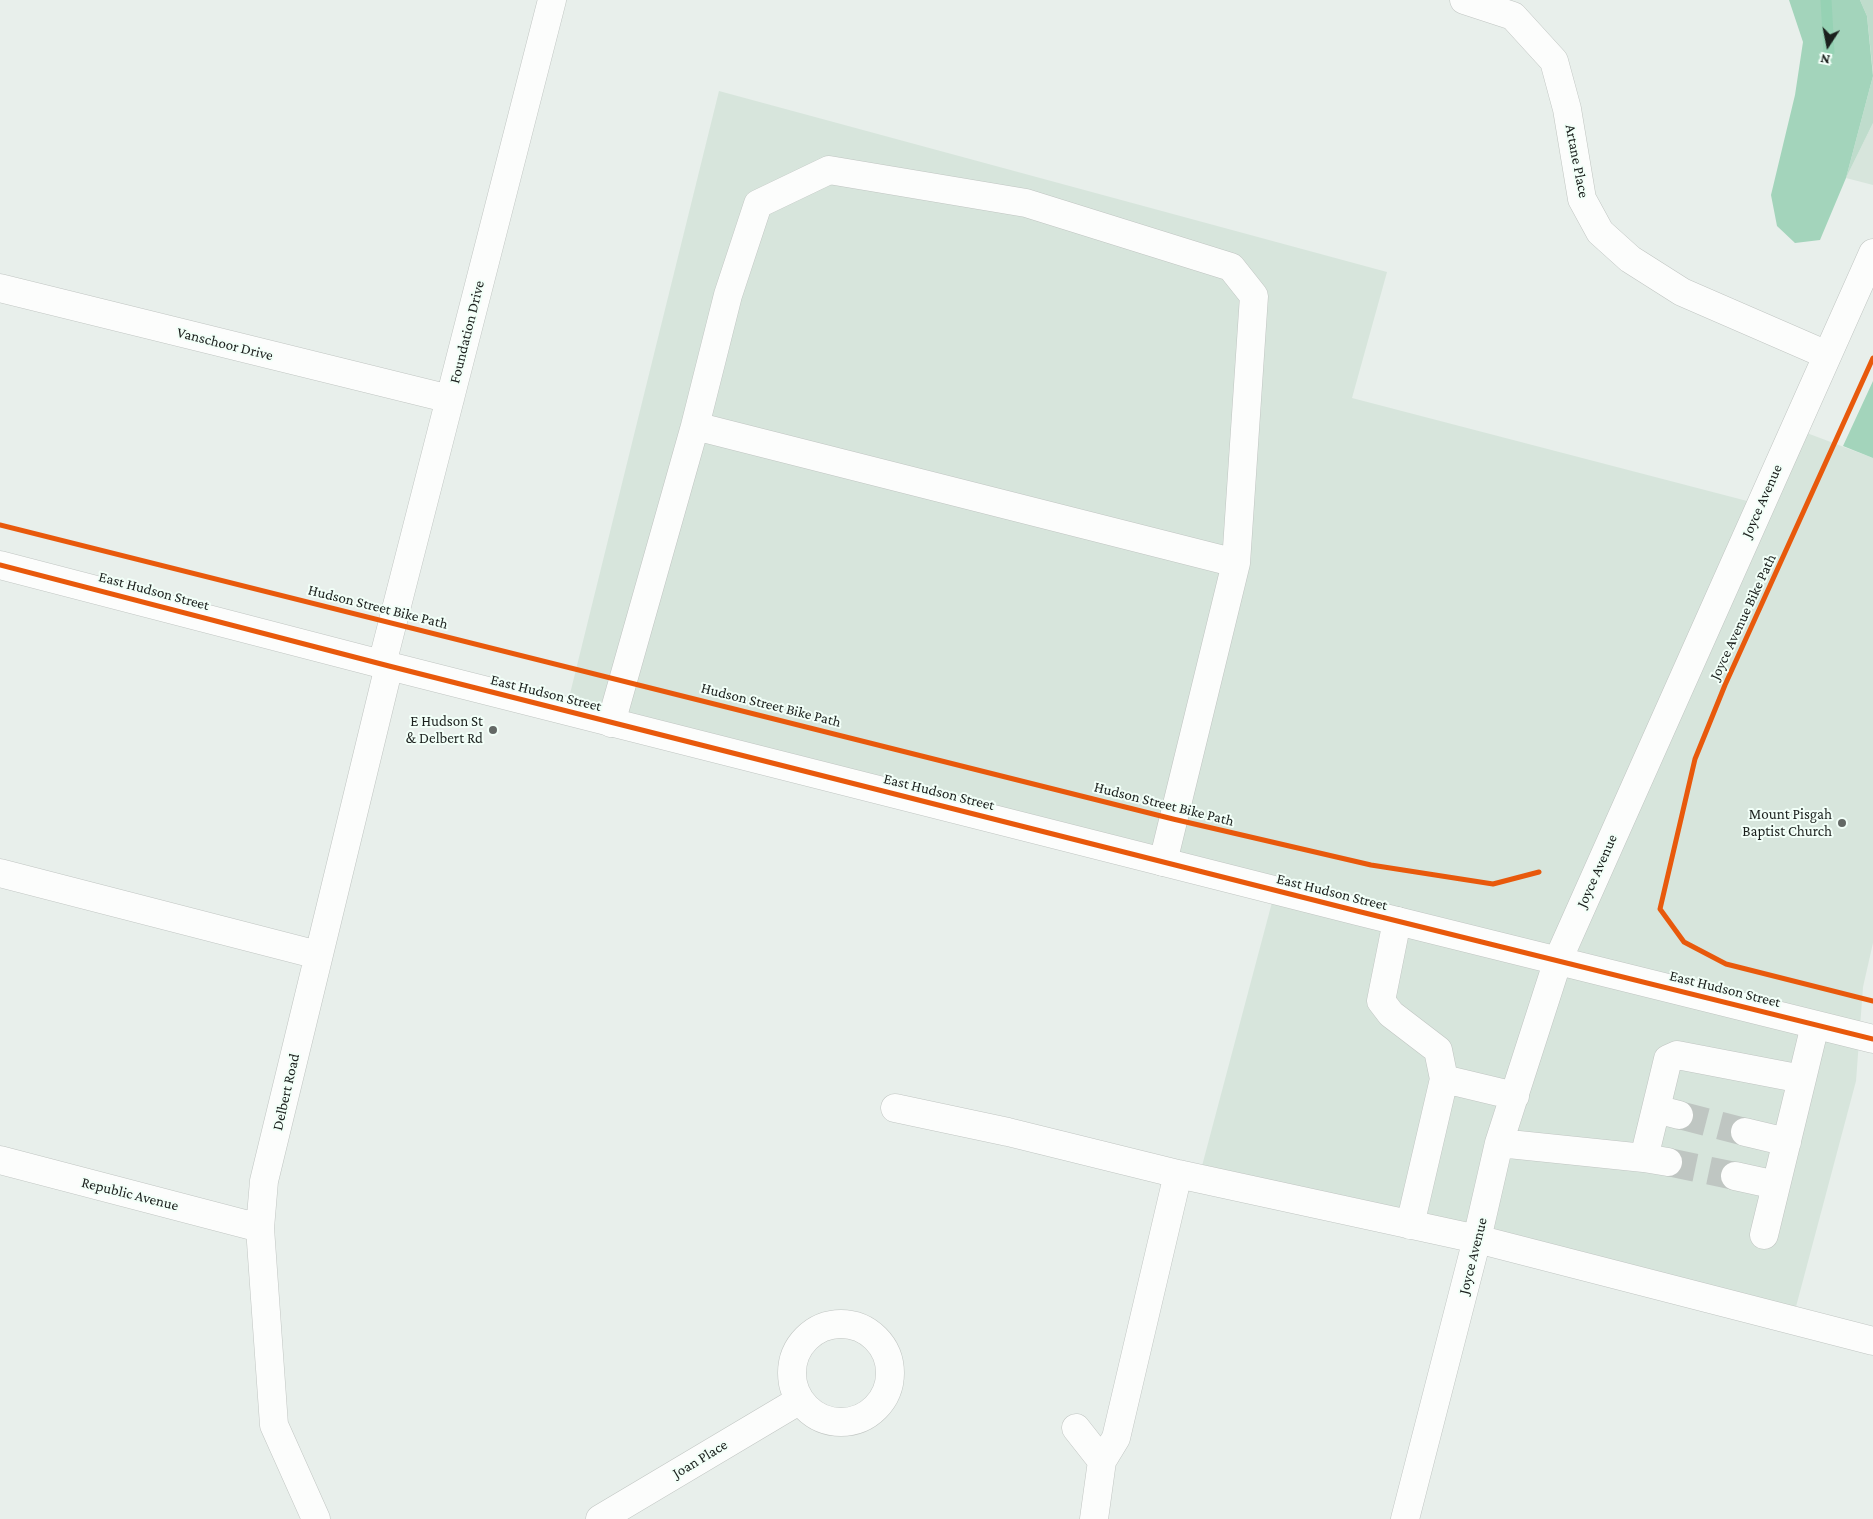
<!DOCTYPE html>
<style>
body{margin:0}
#map{position:relative;width:1873px;height:1519px;overflow:hidden;background:#e8efeb;font-family:"Crimson Pro",serif}
canvas{display:block}
.north{position:absolute;left:1803px;top:20px;width:50px;height:50px;-webkit-text-stroke:4px #f2fff8;paint-order:stroke;rotate:191deg;font-size:14px;font-weight:700;line-height:20px;text-align:center;color:#1b201d}
.north::after{content:'';display:block;margin:auto;width:18px;height:22px;background:#1b201d;clip-path:polygon(50% 0,100% 100%,50% 72%,0 100%)}
</style>
<div id="map">
<canvas width="1873" height="1519"></canvas>
<div class="north">N</div>
</div>
<script>
const ctx = document.querySelector('canvas').getContext('2d');
ctx.lineJoin = 'round';
function fillPath(path, color) {
  ctx.fillStyle = color;
  ctx.fill(path, 'evenodd');
}
function stroke(path, color, width, dash) {
  ctx.strokeStyle = color;
  ctx.lineWidth = width;
  ctx.lineCap = dash ? 'butt' : 'round';
  ctx.setLineDash(dash || []);
  ctx.stroke(path);
}
function drawText(font, color, halo, rows, align = 'center') {
  ctx.font = font + ' "Crimson Pro",serif';
  ctx.lineWidth = 4;
  ctx.setLineDash([]);
  ctx.textBaseline = 'middle';
  ctx.strokeStyle = halo;
  ctx.fillStyle = color;
  for (const [text, x, y, turn = 0] of rows) {
    ctx.save();
    ctx.translate(x, y);
    ctx.rotate((+turn || 0) * Math.PI / 180);
    ctx.textAlign = isNaN(turn) ? turn : align;
    if (halo) ctx.strokeText(text, 0, 0);
    ctx.fillText(text, 0, 0);
    ctx.restore();
  }
}
fillPath(new Path2D(`
 M 719,91 L 1387,272 L 1352,398 L 1751,502 L 1791,427 L 1873,458 L 1873,943 L 1863,987 L 1856,1081 L 1789,1333 L 1198,1181 L 1275,891 L 565,714 Z
 M 1873,123 L 1873,185 L 1846,178 Z`), '#d7e5dc');
fillPath(new Path2D(`
 M 1860,0 L 1873,0 L 1873,73 L 1867,16 Z
 M 1873,76 L 1873,123 L 1846,178 Z`), '#bfdccc');
fillPath(new Path2D(`
 M 1789,0 L 1860,0 L 1867,16 L 1873,76 L 1846,178 L 1820,240 L 1795,243 L 1777,226 L 1771,195 L 1795,95 L 1803,42 Z
 M 1873,381 L 1873,458 L 1843,446 Z`), '#a3d4bb');
stroke(new Path2D(`
 M 1826,0 L 1829,52`), '#96d2b4', 11);
stroke(new Path2D(`
 M 1679,1115 L 1745,1132
 M 1668,1162 L 1735,1176`), '#bfc6c2', 28, [28, 14]);
const minor = new Path2D(`
 M 1464,0 L 1513,16 L 1554,61 L 1567,109 L 1582,199 L 1600,232 L 1630,259 L 1682,292 L 1827,355
 M 0,288 L 450,399
 M 695,426 L 728,295 L 758,204 L 829,170 L 1026,203 L 1231,267 L 1254,296 L 1236,563
 M 382,664 L 552,0
 M 611,723 L 695,426 L 1236,563 L 1163,862
 M 0,873 L 318,955
 M 1397,921 L 1381,1001 L 1391,1014 L 1438,1050 L 1444,1079
 M 895,1108 L 1008,1132 L 1178,1174 L 1477,1239 L 1873,1341
 M 1656,1109 L 1679,1115
 M 1745,1132 L 1787,1142
 M 1499,1143 L 1644,1158 L 1668,1059 L 1677,1055 L 1802,1079 L 1815,1025
 M 1644,1158 L 1668,1162
 M 0,1160 L 260,1228
 M 1735,1176 L 1776,1185
 M 1410,1225 L 1444,1079 L 1515,1096
 M 1764,1235 L 1802,1079
 M792 1373a49 49 0 1 1 98 0a49 49 0 1 1-98 0Z
 M 1076,1428 L 1102,1461 L 1094,1519
 M 1102,1461 L 1116,1438 L 1178,1174
 M 316,1519 L 274,1425 L 260,1228 L 264,1181 L 389,666
 M 600,1519 L 800,1400
 M 1405,1519 L 1477,1239 L 1499,1143 L 1558,960 L 1873,253`);
const major = new Path2D(`
 M 0,565 L 389,666 L 1357,911 L 1873,1039`);
stroke(minor, '#c0c5c2', 29);
stroke(major, '#c0c5c2', 29);
stroke(minor, '#fcfdfc', 28);
stroke(major, '#fcfdfc', 28);
stroke(new Path2D(`
 M 1873,358 L 1725,685 L 1695,759 L 1660,909 L 1684,942 L 1726,964 L 1873,1001
 M 0,525 L 1173,819 L 1371,865 L 1493,884 L 1539,872
 M 0,565 L 389,666 L 1357,911 L 1873,1039`), '#e8590c', 5);
for (const [x, y, r, color] of [
 [493,730,5,"#636865"],
 [1842,823,5,"#636865"]
]) {
  const dot = new Path2D();
  dot.arc(x, y, r, 0, 2 * Math.PI);
  ctx.fillStyle = color;
  ctx.fill(dot);
  stroke(dot, '#f2fff8', 2);
}
drawText('15px', '#1b201d', '#f2fff8', [
 ["Artane Place",1577,161,79],
 ["Foundation Drive",467,332,-76],
 ["Vanschoor Drive",225,344,14],
 ["Joyce Avenue",1762,501,-66],
 ["East Hudson Street",154,591,15],
 ["Hudson Street Bike Path",378,607,14],
 ["Joyce Avenue Bike Path",1743,617,-65],
 ["East Hudson Street",546,693,14],
 ["Hudson Street Bike Path",771,705,14],
 ["East Hudson Street",939,792,14],
 ["Hudson Street Bike Path",1164,804,14],
 ["Joyce Avenue",1597,871,-66],
 ["East Hudson Street",1332,892,14],
 ["East Hudson Street",1725,989,14],
 ["Delbert Road",286,1092,-77],
 ["Republic Avenue",130,1194,14],
 ["Joyce Avenue",1473,1256,-76],
 ["Joan Place",700,1459,-31]
]);
drawText('15px', '#1b201d', '#f2fff8', [
 ["E Hudson St",483,721],
 ["& Delbert Rd",483,738],
 ["Mount Pisgah",1832,814],
 ["Baptist Church",1832,831]
], 'right');
</script>
